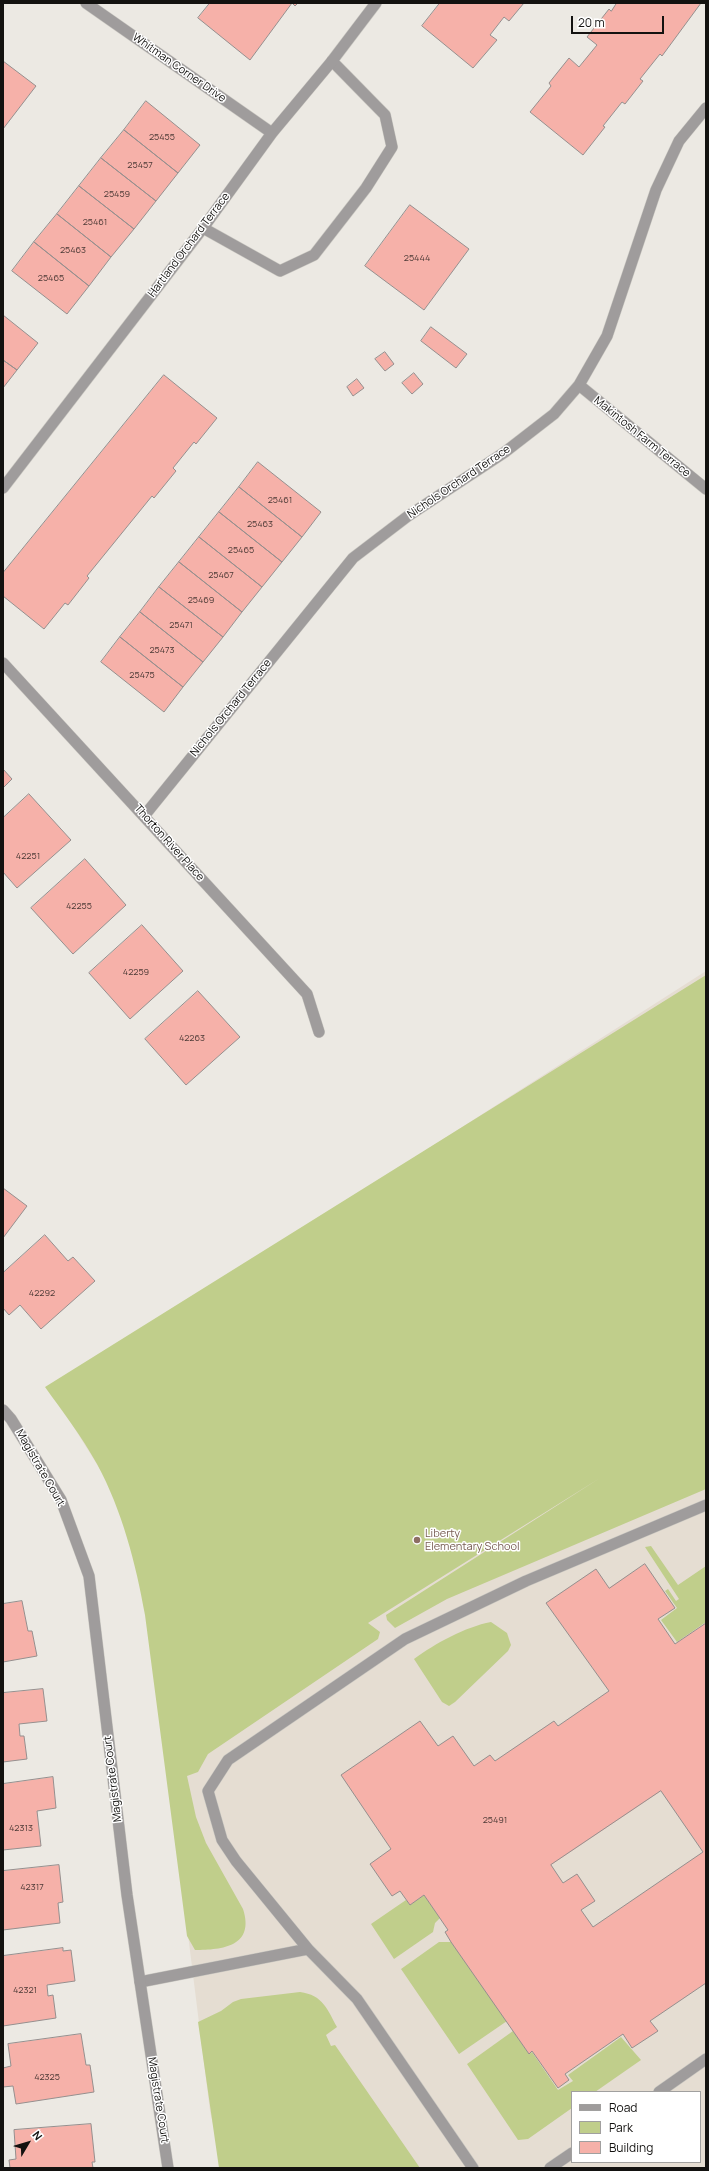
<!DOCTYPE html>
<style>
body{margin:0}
#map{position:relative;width:709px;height:2171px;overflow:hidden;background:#ece9e3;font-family:Manrope,sans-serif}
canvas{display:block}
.frame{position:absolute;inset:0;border:4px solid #131210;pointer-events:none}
.legend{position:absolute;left:571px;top:2091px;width:130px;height:72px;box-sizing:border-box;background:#fff;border:1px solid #a1a09f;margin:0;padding:5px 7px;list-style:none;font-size:12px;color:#131210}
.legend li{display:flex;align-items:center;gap:8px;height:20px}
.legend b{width:20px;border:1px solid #a1a09f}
.north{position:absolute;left:8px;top:2123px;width:40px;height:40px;-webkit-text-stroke:3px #fff;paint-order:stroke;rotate:52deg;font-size:11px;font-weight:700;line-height:16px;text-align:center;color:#131210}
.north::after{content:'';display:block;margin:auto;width:14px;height:18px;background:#131210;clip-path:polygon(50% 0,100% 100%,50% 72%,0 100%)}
.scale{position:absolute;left:571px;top:16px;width:93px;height:18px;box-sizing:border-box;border:2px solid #131210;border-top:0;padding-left:5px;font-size:12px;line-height:14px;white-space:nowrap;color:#131210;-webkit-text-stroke:3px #fff;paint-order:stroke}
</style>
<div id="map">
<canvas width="709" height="2171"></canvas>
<div class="frame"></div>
<ul class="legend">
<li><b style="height:5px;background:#9f9c9c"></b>Road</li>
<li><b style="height:11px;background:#c0ce8b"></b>Park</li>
<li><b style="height:11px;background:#f6b1a9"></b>Building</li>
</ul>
<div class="north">N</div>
<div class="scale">20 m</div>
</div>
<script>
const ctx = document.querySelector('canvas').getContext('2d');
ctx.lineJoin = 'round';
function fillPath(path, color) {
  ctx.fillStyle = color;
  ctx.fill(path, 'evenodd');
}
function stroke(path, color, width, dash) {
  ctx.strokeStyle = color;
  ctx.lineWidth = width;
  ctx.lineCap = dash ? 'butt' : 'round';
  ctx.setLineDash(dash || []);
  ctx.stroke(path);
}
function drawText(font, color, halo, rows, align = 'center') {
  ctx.font = font + ' Manrope,sans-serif';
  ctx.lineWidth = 3;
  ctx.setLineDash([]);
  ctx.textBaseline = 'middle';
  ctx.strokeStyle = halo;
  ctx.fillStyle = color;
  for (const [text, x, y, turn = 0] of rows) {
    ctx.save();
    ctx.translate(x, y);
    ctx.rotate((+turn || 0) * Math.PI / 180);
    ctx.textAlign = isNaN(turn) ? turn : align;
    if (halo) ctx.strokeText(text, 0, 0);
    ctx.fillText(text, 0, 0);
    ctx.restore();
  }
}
fillPath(new Path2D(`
 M 706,971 L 706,2168 L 223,2168 L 210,2111 L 145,1590 L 113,1490 L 48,1386 L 351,1198 ZM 572,2092 L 700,2092 L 700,2162 L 572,2162 Z`), '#e5ddd2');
fillPath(new Path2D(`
 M 706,975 L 706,1489 L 447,1599 L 395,1628 L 387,1620 L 386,1615 L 600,1478 L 368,1623 L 380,1632 L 378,1639 L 208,1754 L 198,1772 L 187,1776 L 196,1817 L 206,1843 L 243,1909 C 255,1946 223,1950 195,1950 L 187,1936 L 145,1615 C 136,1564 122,1510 97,1464 C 82,1437 63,1412 45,1387 Z
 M 651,1546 L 678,1585 L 706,1566 L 706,1622 L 677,1642 L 661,1620 L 677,1608 L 665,1591 L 668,1589 L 676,1601 L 679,1599 L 645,1547 Z
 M 491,1622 L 507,1633 L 511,1645 L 508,1651 L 455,1702 L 449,1706 L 442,1702 L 414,1659 C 436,1643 465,1627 491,1622 Z
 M 424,1895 L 440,1918 L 435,1923 L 433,1932 L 394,1959 L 371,1924 L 406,1900 L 410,1905 Z
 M 439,1942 L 451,1942 L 507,2021 L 459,2054 L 401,1969 Z
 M 300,1992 C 323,1995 327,2009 337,2027 L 326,2035 L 331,2046 L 335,2045 L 420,2168 L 219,2168 L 198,2022 L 221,2011 L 233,2002 L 241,1999 Z
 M 513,2031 L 529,2054 L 532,2052 L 558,2090 L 573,2081 L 568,2075 L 621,2037 L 641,2060 L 595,2092 L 572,2092 L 572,2108 L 528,2139 L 518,2140 L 467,2064 Z`), '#c0ce8b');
const building = new Path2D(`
 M 210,3 L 298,3 L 295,6 L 292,3 L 250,60 L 198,18 Z
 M 440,3 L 524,3 L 509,21 L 504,17 L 490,35 L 497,40 L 473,68 L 422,26 Z
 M 617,3 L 701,3 L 662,56 L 660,54 L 640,79 L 643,81 L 625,104 L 622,102 L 603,126 L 605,127 L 583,155 L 530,112 L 551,86 L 549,83 L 569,58 L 579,67 L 597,45 L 587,37 L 609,9 L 611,11 Z
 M 3,61 L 36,86 L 3,129 Z
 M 146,101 L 200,145 L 178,173 L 124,130 Z
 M 124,130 L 178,173 L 156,201 L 101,158 Z
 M 101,158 L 156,201 L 134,229 L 79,186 Z
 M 79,186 L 134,229 L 111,257 L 57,214 Z
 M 410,205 L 469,249 L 424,310 L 365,266 Z
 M 57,214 L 111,257 L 89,286 L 34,242 Z
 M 34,242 L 89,286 L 67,314 L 12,271 Z
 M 3,315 L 38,343 L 17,370 L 3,360 Z
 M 431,327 L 467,354 L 456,368 L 421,341 Z
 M 385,352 L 394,364 L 385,371 L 375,359 Z
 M 3,360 L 17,370 L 3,388 Z
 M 414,373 L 423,384 L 412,394 L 402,383 Z
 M 164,375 L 217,418 L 196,444 L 194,442 L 173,468 L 176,471 L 154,498 L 152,496 L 87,576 L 89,578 L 68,605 L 65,603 L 44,629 L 3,596 L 3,573 Z
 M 357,379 L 364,388 L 353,396 L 347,387 Z
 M 258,462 L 321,512 L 302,537 L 239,487 Z
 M 239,487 L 302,537 L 282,562 L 219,512 Z
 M 219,512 L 282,562 L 262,587 L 199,537 Z
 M 199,537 L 262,587 L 242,612 L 179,562 Z
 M 179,562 L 242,612 L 223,637 L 159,587 Z
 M 159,587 L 223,637 L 203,662 L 140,612 Z
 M 140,612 L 203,662 L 183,687 L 120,637 Z
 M 120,637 L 183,687 L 164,712 L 101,662 Z
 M 3,769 L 12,779 L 3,788 Z
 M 29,794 L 71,840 L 17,888 L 3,872 L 3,818 Z
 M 85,859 L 126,905 L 73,954 L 31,908 Z
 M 142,925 L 183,971 L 130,1019 L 89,973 Z
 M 198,991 L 240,1037 L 186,1085 L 145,1039 Z
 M 3,1188 L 27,1206 L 3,1238 Z
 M 45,1235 L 68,1261 L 73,1257 L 95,1281 L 41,1329 L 20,1305 L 9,1315 L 3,1308 L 3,1273 Z
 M 645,1564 L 675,1608 L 658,1619 L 675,1644 L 706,1623 L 706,1983 L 650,2021 L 658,2031 L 632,2048 L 623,2034 L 565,2074 L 569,2080 L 558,2088 L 532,2051 L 529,2054 L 451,1942 L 445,1932 L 448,1930 L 424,1895 L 410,1905 L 400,1891 L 392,1896 L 370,1864 L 391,1849 L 341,1775 L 420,1721 L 438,1746 L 453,1736 L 474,1766 L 490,1755 L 495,1761 L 554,1721 L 558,1726 L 609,1691 L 546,1603 L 596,1569 L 609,1588 ZM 661,1791 L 703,1852 L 593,1927 L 581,1910 L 595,1901 L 577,1874 L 563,1883 L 551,1865 Z
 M 22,1601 L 28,1631 L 32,1631 L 37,1656 L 3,1662 L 3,1604 Z
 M 43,1689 L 47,1721 L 19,1724 L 20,1736 L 24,1736 L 27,1759 L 3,1762 L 3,1693 Z
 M 53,1777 L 56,1808 L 37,1811 L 41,1846 L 3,1850 L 3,1784 Z
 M 59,1865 L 63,1902 L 58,1903 L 60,1923 L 3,1930 L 3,1871 Z
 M 63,1948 L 63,1951 L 71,1950 L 75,1981 L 47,1985 L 48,1996 L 53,1995 L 56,2018 L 3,2026 L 3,1956 Z
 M 81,2034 L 86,2065 L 90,2065 L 94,2092 L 16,2104 L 13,2086 L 3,2087 L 3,2068 L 11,2066 L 8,2044 Z
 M 91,2124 L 95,2162 L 92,2162 L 93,2168 L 10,2168 L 9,2160 L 16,2159 L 14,2130 Z`);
fillPath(building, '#f6b1a9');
stroke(building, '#958f8e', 1);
const service = new Path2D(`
 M 203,228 L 280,271 L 314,255 L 366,188 L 392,147 L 385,115 L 332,61
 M 308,1949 L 236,1861 L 222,1840 L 208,1791 L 228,1760 L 405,1639 L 526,1581 L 706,1505
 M 140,1982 L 308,1949 L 357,1999 L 473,2168
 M 659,2092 L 706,2059
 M 550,2168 L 572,2153`);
const minor = new Path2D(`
 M 86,3 L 272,133
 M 579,385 L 706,489
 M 3,488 L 203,228 L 272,133 L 332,61 L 376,3
 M 3,663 L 307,994 L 319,1032
 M 144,816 L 353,558 L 408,516 L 505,452 L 554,414 L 579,385 L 607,336 L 656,190 L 679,141 L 706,108
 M 3,1410 L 11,1419 L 61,1500 L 89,1576 L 127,1895 L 168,2168`);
stroke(service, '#c9c7c1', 12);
stroke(minor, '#c9c7c1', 12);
stroke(service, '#9f9c9c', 11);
stroke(minor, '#9f9c9c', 11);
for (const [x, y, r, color] of [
 [417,1540,4,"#8d6e63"]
]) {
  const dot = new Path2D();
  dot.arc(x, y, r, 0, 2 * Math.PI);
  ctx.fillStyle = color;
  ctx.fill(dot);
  stroke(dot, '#fff', 1.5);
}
drawText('9px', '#4c3a36', null, [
 ["25455",162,137],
 ["25457",140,165],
 ["25459",117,194],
 ["25461",95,222],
 ["25463",73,250],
 ["25444",417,258],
 ["25465",51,278],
 ["25461",280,500],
 ["25463",260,524],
 ["25465",241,550],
 ["25467",221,575],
 ["25469",201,600],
 ["25471",181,625],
 ["25473",162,650],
 ["25475",142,675],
 ["42251",28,856],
 ["42255",79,906],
 ["42259",136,972],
 ["42263",192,1038],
 ["42292",42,1293],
 ["25491",495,1820],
 ["42313",21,1828],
 ["42317",32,1887],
 ["42321",25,1990],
 ["42325",47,2077]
]);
drawText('11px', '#131210', '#fff', [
 ["Whitman Corner Drive",179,68,35],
 ["Hartland Orchard Terrace",189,245,-53],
 ["Makintosh Farm Terrace",642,437,39],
 ["Nichols Orchard Terrace",459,482,-34],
 ["Nichols Orchard Terrace",231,708,-51],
 ["Thorton River Place",169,843,48],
 ["Magistrate Court",40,1468,60],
 ["Magistrate Court",113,1779,-97],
 ["Magistrate Court",158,2100,81]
]);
drawText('11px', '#785e54', '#fff', [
 ["Liberty",425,1534],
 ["Elementary School",425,1547]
], 'left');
</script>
